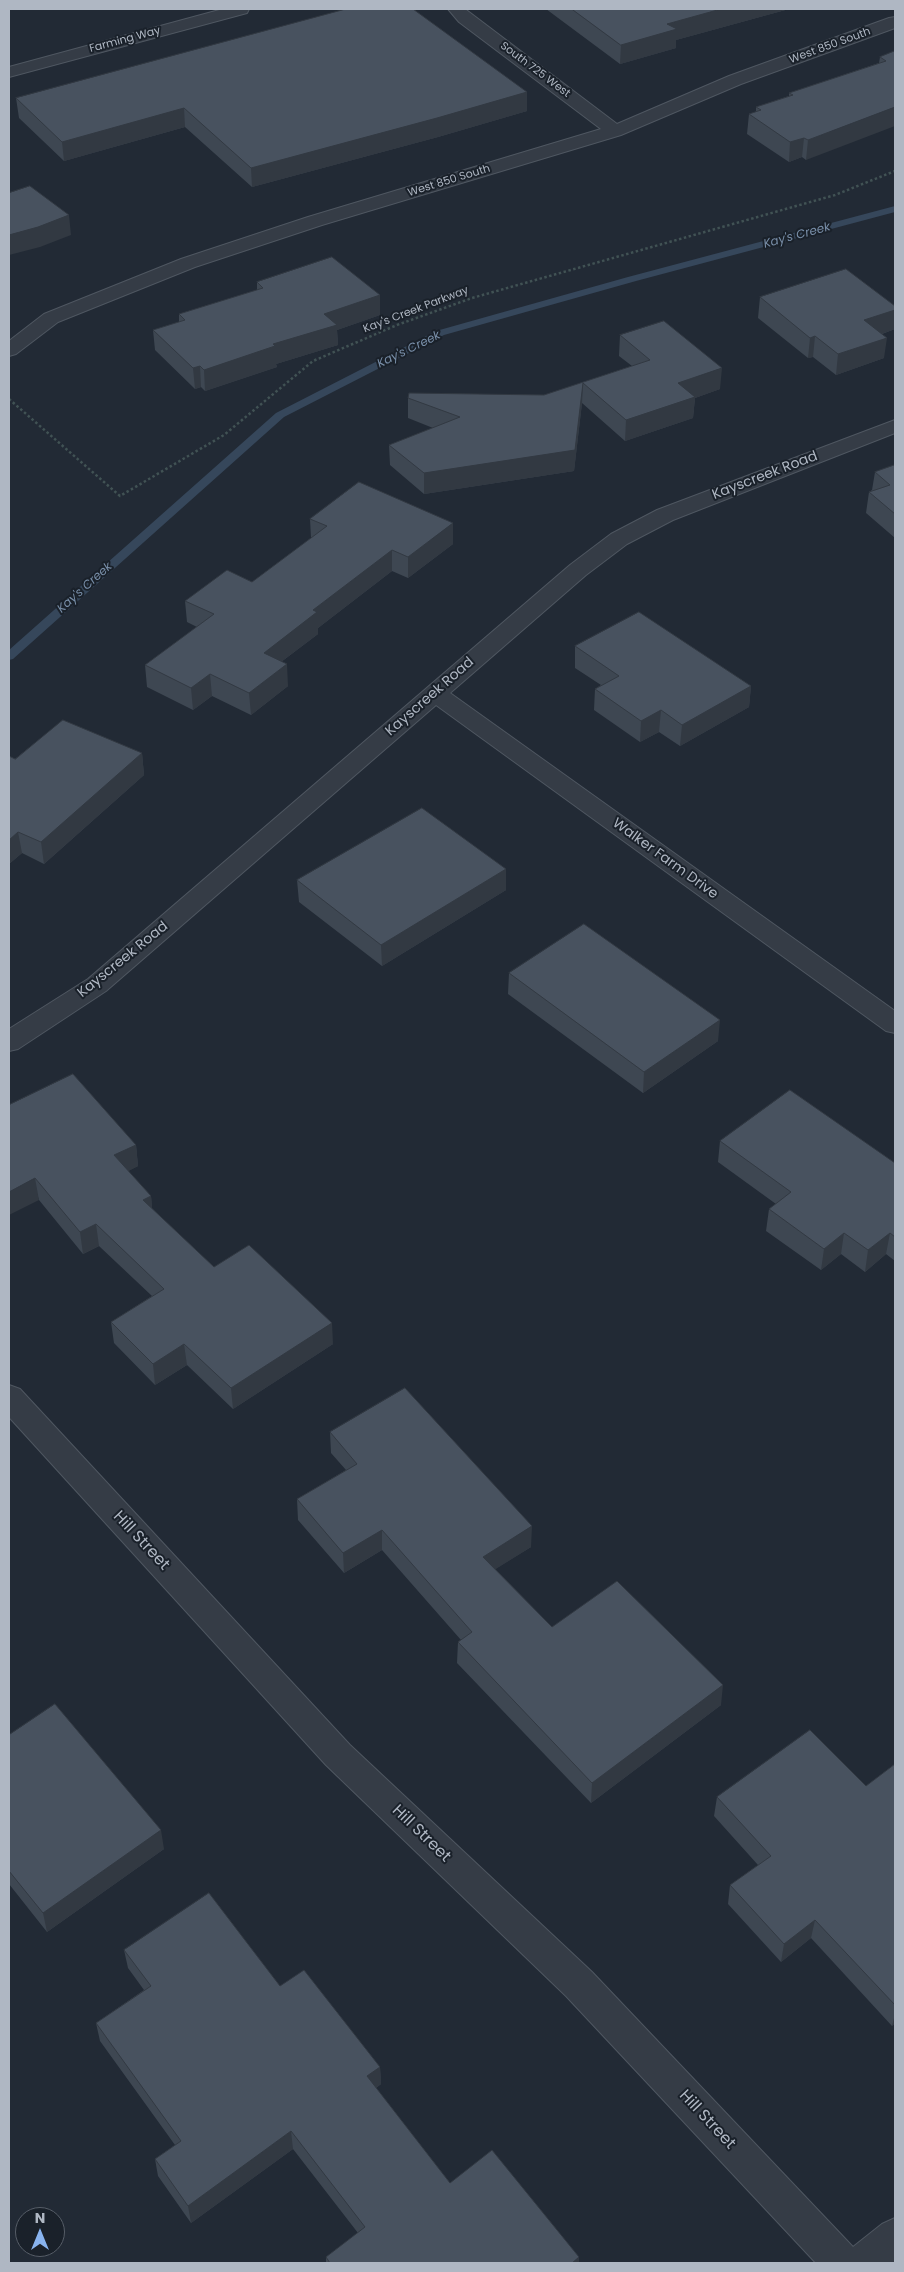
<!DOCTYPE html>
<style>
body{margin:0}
#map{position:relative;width:904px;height:2272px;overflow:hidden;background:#222a35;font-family:Poppins,sans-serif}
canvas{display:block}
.frame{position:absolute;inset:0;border:10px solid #afb7c3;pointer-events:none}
.north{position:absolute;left:15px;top:2207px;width:50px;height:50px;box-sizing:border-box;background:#1a212a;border:1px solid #565d67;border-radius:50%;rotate:0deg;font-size:14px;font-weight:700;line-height:20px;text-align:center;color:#afb7c3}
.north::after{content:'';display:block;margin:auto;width:18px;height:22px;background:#88b3ef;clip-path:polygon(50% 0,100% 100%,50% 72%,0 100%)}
</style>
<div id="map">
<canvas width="904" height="2272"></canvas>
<div class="frame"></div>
<div class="north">N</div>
</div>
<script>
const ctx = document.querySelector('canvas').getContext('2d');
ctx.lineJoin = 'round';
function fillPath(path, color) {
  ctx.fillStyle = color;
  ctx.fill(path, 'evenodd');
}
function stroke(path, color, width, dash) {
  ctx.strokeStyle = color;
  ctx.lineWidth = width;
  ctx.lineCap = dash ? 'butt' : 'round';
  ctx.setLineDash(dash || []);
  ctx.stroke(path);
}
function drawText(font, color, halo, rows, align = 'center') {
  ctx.font = font + ' Poppins,sans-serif';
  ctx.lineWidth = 4;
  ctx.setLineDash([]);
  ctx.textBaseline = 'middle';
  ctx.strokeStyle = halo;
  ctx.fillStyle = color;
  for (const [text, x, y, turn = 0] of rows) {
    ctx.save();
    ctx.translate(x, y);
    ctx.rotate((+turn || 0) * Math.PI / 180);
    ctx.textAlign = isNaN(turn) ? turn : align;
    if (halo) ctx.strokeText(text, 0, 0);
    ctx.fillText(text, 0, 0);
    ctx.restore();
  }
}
fillPath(new Path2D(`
 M 895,206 L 895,212 L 636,281 L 444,335 L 284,417 L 13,659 L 9,660 L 9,650 L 276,413 L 436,331 L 628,277 Z`), '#36475b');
const minor = new Path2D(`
 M 223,9 L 249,9 L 247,13 L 9,77 L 9,67 Z
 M 448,9 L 465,9 L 617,124 L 729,76 L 889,18 L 895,17 L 895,28 L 741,84 L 621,135 L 322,225 L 195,267 L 58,322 L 16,354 L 9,356 L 9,341 L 44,314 L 181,259 L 308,217 L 601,129 L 459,22 Z
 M 895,420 L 895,433 L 673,520 L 627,544 L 586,575 L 450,693 L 895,1011 L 895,1033 L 886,1031 L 436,705 L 106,991 L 18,1049 L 9,1051 L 9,1029 L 88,979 L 570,565 L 611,534 L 657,510 Z
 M 9,1385 L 20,1389 L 350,1745 L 592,1972 L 853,2247 L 882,2224 L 895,2218 L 895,2261 L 893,2263 L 816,2263 L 566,1996 L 326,1765 L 9,1417 Z`);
stroke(minor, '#4f5761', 2);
stroke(new Path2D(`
 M 9,399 L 120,496 L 224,435 L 313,361 L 397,325 L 472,298 L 835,195 L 895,171`), '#415254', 2.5, [2.5, 2.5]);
fillPath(minor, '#353c46');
fillPath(new Path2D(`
 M 546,9 L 789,9 L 676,40 L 676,48 L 620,64 Z
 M 895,51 L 806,160 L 802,157 L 789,162 L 747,134 L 749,114 L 756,112 L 756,107 L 789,96 L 789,93 L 879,63 L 880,57 Z
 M 527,92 L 527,111 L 438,137 L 252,187 L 185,127 L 64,161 L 19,118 L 16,98 Z
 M 257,282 L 380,295 L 380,315 L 337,330 L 338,345 L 276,364 L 277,367 L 205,391 L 201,387 L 195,389 L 155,350 L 153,330 L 179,322 L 179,314 L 257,290 Z
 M 760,297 L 895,306 L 895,329 L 882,334 L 884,358 L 836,375 L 813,357 L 808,358 L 758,318 Z
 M 620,335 L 720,389 L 695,398 L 693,418 L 625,441 L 582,403 L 574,471 L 424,494 L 390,465 L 389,445 L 433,428 L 408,418 L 408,398 L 544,395 L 632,366 L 619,356 Z
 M 895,465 L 895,538 L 866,513 L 869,492 L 872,490 L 875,472 Z
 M 310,519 L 453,544 L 408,578 L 392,571 L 318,628 L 318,634 L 281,662 L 288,686 L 251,715 L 212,696 L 193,710 L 147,687 L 145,665 L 197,627 L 187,622 L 185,601 L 252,582 L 311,538 Z
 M 575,646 L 751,686 L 749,707 L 680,746 L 659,732 L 640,742 L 594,710 L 595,689 L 601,685 L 575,668 Z
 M 142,753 L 144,775 L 44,864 L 22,853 L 9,864 L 9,756 L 15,759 Z
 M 506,869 L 506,890 L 382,966 L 299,902 L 297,880 Z
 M 509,973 L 718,1041 L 643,1093 L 508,994 Z
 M 9,1105 L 136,1145 L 138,1166 L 128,1171 L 151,1196 L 152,1209 L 214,1267 L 333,1344 L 233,1409 L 187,1365 L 155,1385 L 114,1343 L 111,1322 L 152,1296 L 99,1246 L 83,1254 L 39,1200 Z
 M 720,1141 L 895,1163 L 895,1261 L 886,1254 L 865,1272 L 841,1254 L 821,1270 L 766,1231 L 769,1209 L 776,1204 L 718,1162 Z
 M 330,1432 L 531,1547 L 495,1569 L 552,1627 L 721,1705 L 591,1803 L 457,1663 L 458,1642 L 461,1640 L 382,1550 L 344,1573 L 298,1520 L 297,1499 L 346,1470 L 331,1453 Z
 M 9,1735 L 164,1849 L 47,1932 L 9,1884 Z
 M 895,1764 L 895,2023 L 892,2026 L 811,1938 L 781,1962 L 728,1904 L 730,1885 L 758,1865 L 714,1816 L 717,1797 L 866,1786 Z
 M 124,1950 L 280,1986 L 380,2067 L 381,2084 L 376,2088 L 450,2183 L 579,2263 L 326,2263 L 326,2257 L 358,2233 L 293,2149 L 191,2223 L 158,2176 L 155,2159 L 175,2145 L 100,2041 L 96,2023 L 144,1990 L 128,1968 Z`), '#3e4752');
fillPath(new Path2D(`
 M 721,9 L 789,9 L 676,40 L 676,48 L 620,64 L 621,45 L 667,24 Z
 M 527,92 L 527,111 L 438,137 L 252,187 L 251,168 Z
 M 895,107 L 895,126 L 806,160 L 808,140 Z
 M 184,108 L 185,127 L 64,161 L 62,142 Z
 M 804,138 L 802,157 L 789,162 L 790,142 Z
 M 69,215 L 71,235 L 40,247 L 9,255 L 9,235 Z
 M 380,295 L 380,315 L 337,330 L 338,345 L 276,364 L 277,367 L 205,391 L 204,370 L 273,344 L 324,314 Z
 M 895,310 L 895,329 L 862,341 L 864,320 Z
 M 815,336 L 813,357 L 808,358 L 810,338 Z
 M 887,338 L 884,358 L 836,375 L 838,354 Z
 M 200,366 L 201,387 L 195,389 L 193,368 Z
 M 722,368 L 720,389 L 695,398 L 693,418 L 625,441 L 626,420 L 678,383 Z
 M 583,383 L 582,403 L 574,471 L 424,494 L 424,473 Z
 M 453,523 L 453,544 L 408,578 L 408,557 Z
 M 392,550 L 392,571 L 318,628 L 318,634 L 265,674 L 264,653 L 313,610 Z
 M 287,664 L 288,686 L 251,715 L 249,693 Z
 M 210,674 L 212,696 L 193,710 L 191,688 Z
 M 751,686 L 749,707 L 680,746 L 682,725 Z
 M 661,710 L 659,732 L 640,742 L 641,721 Z
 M 142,753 L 144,775 L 44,864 L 41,842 Z
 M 18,832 L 22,853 L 9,864 L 9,840 Z
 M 506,869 L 506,890 L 382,966 L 381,945 Z
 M 720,1020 L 718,1041 L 643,1093 L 644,1072 Z
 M 136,1145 L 138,1166 L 117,1177 L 114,1155 Z
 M 35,1178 L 39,1200 L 9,1215 L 9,1192 Z
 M 151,1196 L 153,1218 L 143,1200 Z
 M 96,1224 L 99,1246 L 83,1254 L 80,1232 Z
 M 844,1233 L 841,1254 L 821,1270 L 824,1249 Z
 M 890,1233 L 886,1254 L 865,1272 L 868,1250 Z
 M 332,1323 L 333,1344 L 233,1409 L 231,1388 Z
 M 184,1344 L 187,1365 L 155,1385 L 153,1364 Z
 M 532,1526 L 531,1547 L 483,1577 L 483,1557 Z
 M 382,1530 L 382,1550 L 344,1573 L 343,1553 Z
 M 723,1685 L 721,1705 L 591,1803 L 592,1783 Z
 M 161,1830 L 164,1849 L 47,1932 L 43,1913 Z
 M 815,1920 L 811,1938 L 781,1962 L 784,1944 Z
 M 895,2014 L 895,2023 L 892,2026 Z
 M 380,2067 L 381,2084 L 368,2094 L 367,2076 Z
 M 291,2131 L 293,2149 L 191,2223 L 188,2206 Z
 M 579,2257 L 579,2263 L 572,2263 Z`), '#323942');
const building = new Path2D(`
 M 346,9 L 413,9 L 527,92 L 437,118 L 251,168 L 184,108 L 62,142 L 16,98 Z
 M 572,9 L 721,9 L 667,24 L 677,29 L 621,45 Z
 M 895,51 L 895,107 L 808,140 L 804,138 L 790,142 L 749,114 L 761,110 L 756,107 L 793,95 L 789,93 L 886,61 L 880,57 Z
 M 30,186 L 69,215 L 38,227 L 9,235 L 9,193 Z
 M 332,257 L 380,295 L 324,314 L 337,325 L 273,344 L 275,346 L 204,370 L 200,366 L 193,368 L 153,330 L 185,320 L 179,314 L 263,288 L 257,282 Z
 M 846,269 L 895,306 L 895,310 L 864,320 L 887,338 L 838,354 L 815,336 L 810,338 L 760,297 Z
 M 664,321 L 722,368 L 678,383 L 695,397 L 626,420 L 583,383 L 575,450 L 424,473 L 389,445 L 460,417 L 408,398 L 409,393 L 544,395 L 650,360 L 620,335 Z
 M 895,465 L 895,514 L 869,492 L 890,485 L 875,472 Z
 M 359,482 L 453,523 L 408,557 L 392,550 L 313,610 L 317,612 L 264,653 L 287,664 L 249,693 L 210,674 L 191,688 L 145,665 L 214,614 L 185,601 L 227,570 L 252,582 L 327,526 L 310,519 Z
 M 639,612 L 751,686 L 682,725 L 661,710 L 641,721 L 595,689 L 619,676 L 575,646 Z
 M 63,720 L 142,753 L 41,842 L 18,832 L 9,840 L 9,756 L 15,759 Z
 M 422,808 L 506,869 L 381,945 L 297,880 Z
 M 584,924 L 720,1020 L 644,1072 L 509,973 Z
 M 73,1074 L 136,1145 L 114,1155 L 151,1196 L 143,1200 L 214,1267 L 249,1245 L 332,1323 L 231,1388 L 184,1344 L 153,1364 L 111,1322 L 164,1289 L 96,1224 L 80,1232 L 35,1178 L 9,1192 L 9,1105 Z
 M 790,1090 L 895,1163 L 895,1237 L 890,1233 L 868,1250 L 844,1233 L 824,1249 L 769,1209 L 791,1192 L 720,1141 Z
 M 405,1388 L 532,1526 L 483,1557 L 552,1627 L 617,1581 L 723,1685 L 592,1783 L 458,1642 L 472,1632 L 382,1530 L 343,1553 L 297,1499 L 357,1464 L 330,1432 Z
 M 55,1704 L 161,1830 L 43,1913 L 9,1871 L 9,1735 Z
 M 810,1730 L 866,1786 L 895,1764 L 895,2005 L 815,1920 L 784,1944 L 730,1885 L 771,1856 L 717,1797 Z
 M 209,1893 L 280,1986 L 304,1970 L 380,2067 L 367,2076 L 450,2183 L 492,2150 L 579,2257 L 572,2263 L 330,2263 L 326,2257 L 365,2227 L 291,2131 L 188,2206 L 155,2159 L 181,2141 L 96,2023 L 151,1986 L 124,1950 Z`);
fillPath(building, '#48525f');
stroke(building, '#323942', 1);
drawText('11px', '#afb7c3', '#1a212a', [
 ["Farming Way",125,40,-15],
 ["West 850 South",830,46,-20],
 ["South 725 West",535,70,37],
 ["West 850 South",449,181,-17],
 ["Kay's Creek Parkway",416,310,-21]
]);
drawText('italic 12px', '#798fa9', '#1a212a', [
 ["Kay's Creek",797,236,-15],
 ["Kay's Creek",409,350,-26],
 ["Kay's Creek",85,588,-42]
]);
drawText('14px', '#afb7c3', '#1a212a', [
 ["Kayscreek Road",765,476,-21],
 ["Kayscreek Road",430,697,-41],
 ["Walker Farm Drive",665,859,36],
 ["Kayscreek Road",123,960,-39]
]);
drawText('16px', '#afb7c3', '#1a212a', [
 ["Hill Street",141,1541,47],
 ["Hill Street",421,1834,44],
 ["Hill Street",707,2120,47]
]);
</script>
